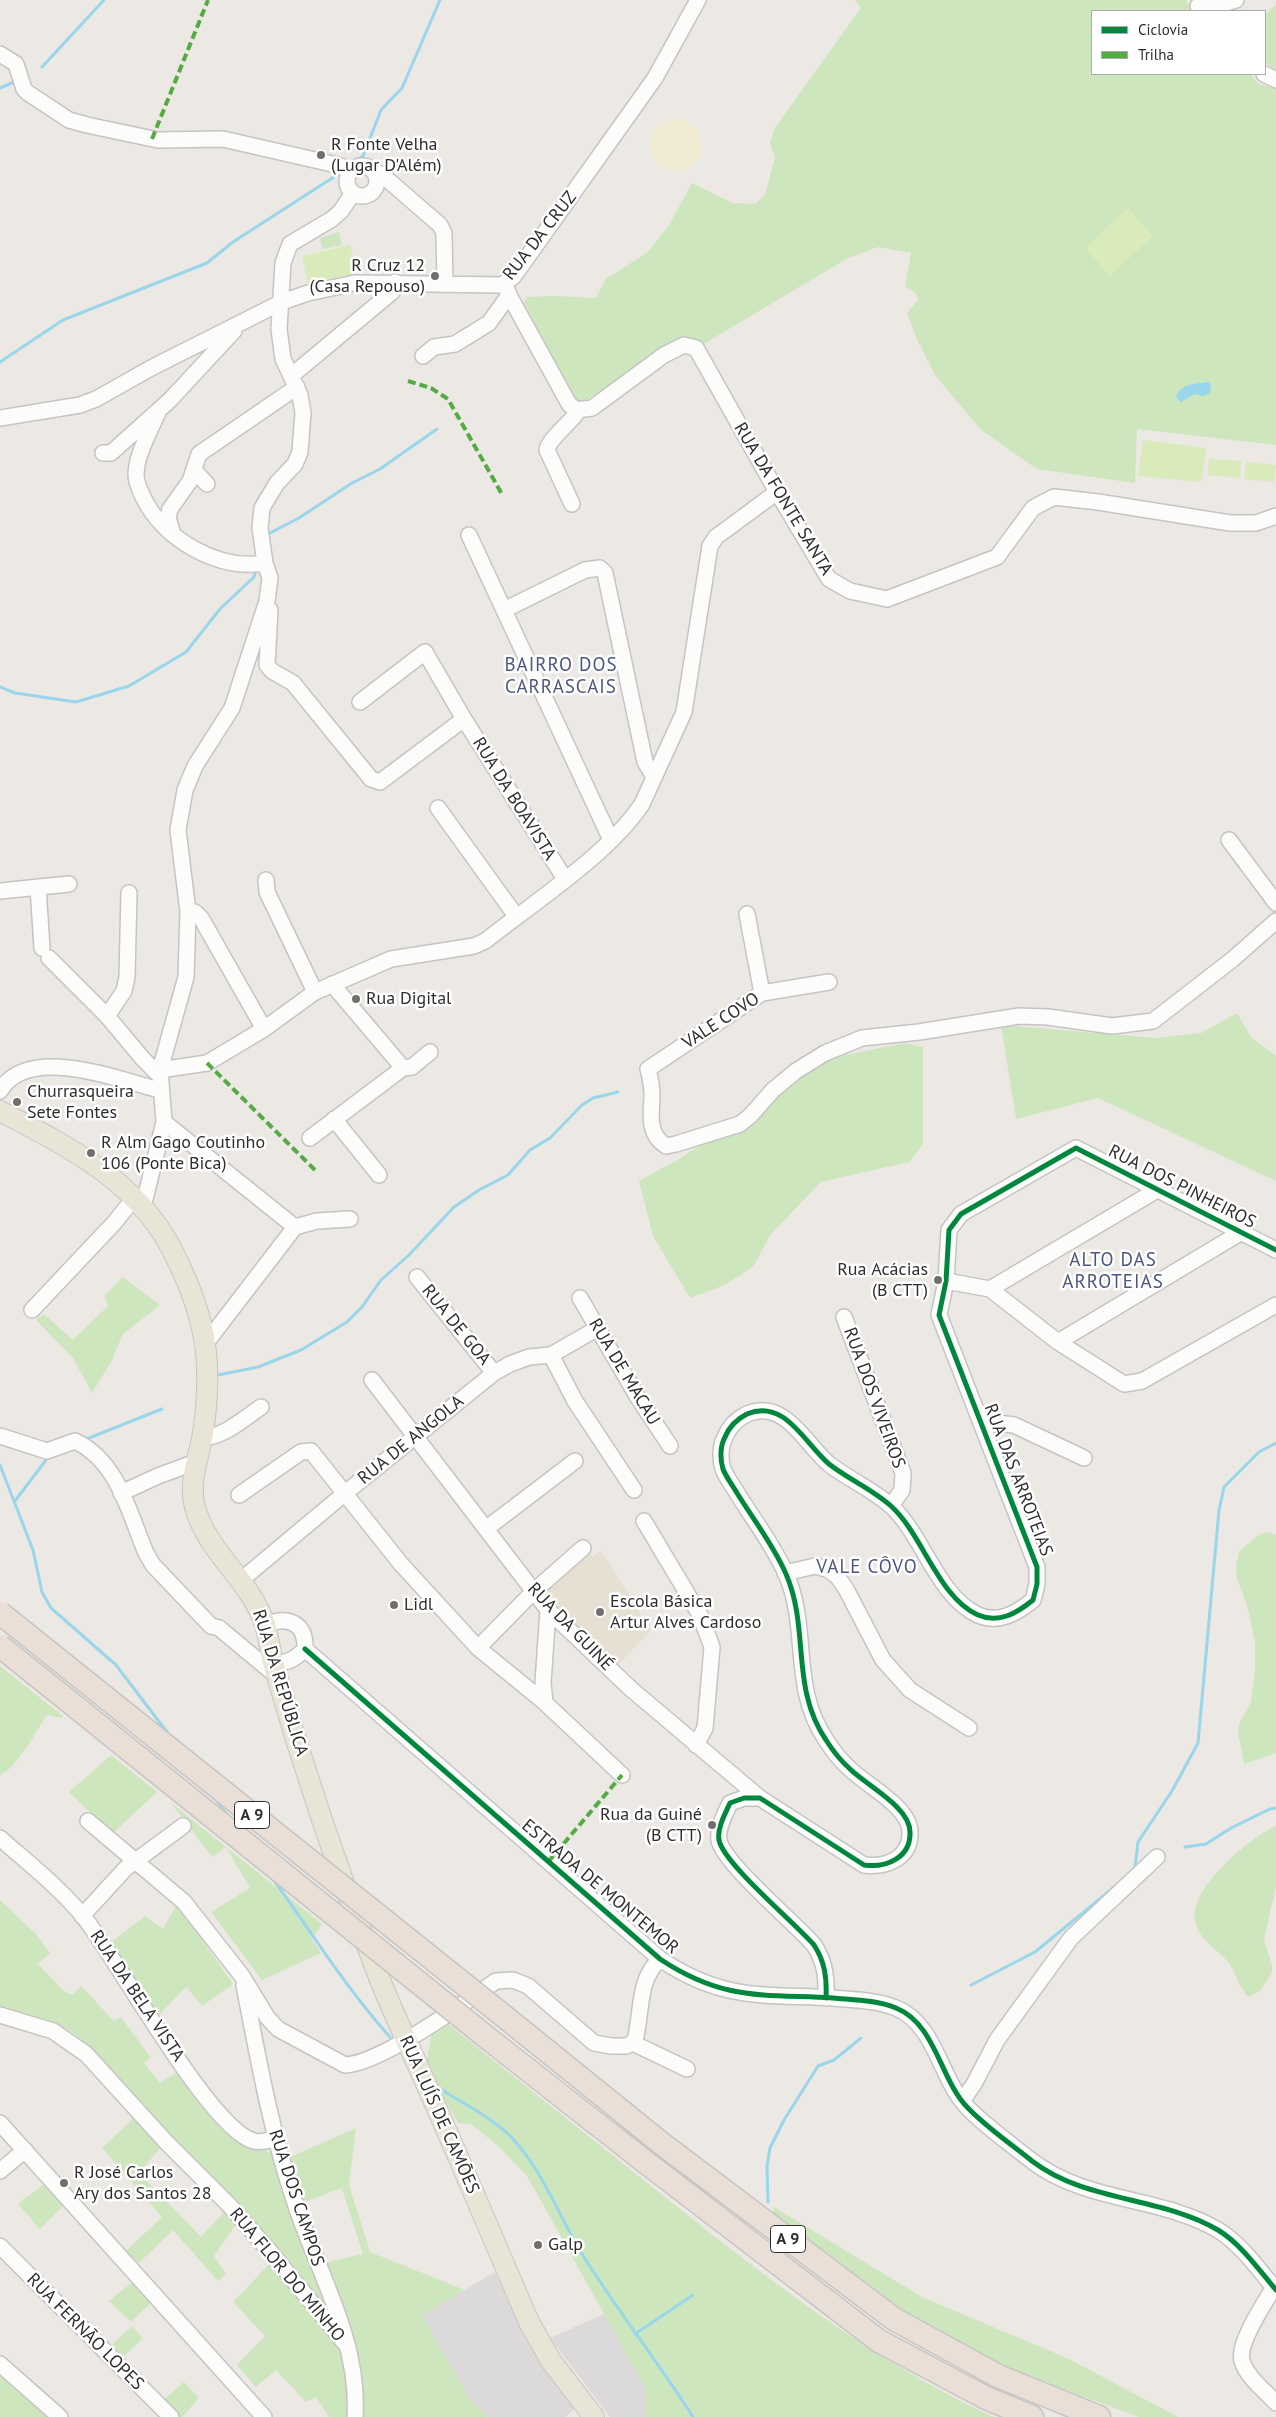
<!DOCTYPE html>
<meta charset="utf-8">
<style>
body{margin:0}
#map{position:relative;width:1276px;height:2417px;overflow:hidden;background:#ece8e4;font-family:"PT Sans",sans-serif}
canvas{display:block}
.legend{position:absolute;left:1091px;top:10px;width:175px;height:65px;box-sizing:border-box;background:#fff;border:1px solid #ababab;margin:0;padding:6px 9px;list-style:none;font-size:15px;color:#2e2e2e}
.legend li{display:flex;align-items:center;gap:10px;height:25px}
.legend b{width:25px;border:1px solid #ababab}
</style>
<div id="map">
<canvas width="1276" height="2417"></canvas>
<ul class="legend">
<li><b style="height:6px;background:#00873e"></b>Ciclovia</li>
<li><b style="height:6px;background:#54ab44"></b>Trilha</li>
</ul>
</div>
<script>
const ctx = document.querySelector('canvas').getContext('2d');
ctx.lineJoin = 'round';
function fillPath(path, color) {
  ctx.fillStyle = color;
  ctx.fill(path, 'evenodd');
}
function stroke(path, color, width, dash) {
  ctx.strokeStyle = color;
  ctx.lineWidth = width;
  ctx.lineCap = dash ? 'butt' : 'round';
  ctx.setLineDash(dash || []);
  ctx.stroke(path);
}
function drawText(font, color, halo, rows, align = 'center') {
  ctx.font = font + ' "PT Sans",sans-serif';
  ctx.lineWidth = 5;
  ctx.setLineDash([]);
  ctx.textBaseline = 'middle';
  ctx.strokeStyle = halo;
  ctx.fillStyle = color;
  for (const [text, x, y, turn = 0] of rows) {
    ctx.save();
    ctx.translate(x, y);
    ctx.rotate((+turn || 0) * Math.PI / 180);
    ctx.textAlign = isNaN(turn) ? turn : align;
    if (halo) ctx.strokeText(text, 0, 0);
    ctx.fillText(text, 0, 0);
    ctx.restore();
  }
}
fillPath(new Path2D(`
 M 495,2272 L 525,2338 L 575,2409 L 565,2417 L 488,2417 L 470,2400 L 422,2315 Z
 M 604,2314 L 646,2389 L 646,2417 L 610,2417 L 550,2338 Z`), '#dcd9db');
fillPath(new Path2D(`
 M 587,1550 L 593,1557 L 601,1550 L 651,1631 L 616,1667 L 542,1594 Z`), '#e6e0d3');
fillPath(new Path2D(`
 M 855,0 L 1186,0 L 1192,11 L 1092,11 L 1092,74 L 1250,74 L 1259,84 L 1276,89 L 1276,445 L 1137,429 L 1135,483 L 1037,469 L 981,430 L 935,375 L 916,337 L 907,313 L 918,300 L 916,293 L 905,287 L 911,253 L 878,247 L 848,258 L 702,345 L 686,337 L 586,400 L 577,402 L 572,398 L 524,303 L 527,297 L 557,296 L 596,298 L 606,279 L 648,252 L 669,225 L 692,183 L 732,203 L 755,204 L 765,195 L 775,157 L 770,144 L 774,129 L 861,8 Z
 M 1276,4 L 1276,70 L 1265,63 L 1265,15 Z
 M 339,232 L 342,245 L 322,249 L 320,238 Z
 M 1237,1013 L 1251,1037 L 1276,1056 L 1276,1181 L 1098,1098 L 1016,1119 L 1001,1025 L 1156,1038 L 1201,1033 Z
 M 905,1043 L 923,1047 L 923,1144 L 909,1162 L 821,1182 L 771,1234 L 753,1267 L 725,1285 L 690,1298 L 653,1236 L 639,1181 L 679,1159 L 786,1090 L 821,1060 Z
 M 123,1277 L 160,1305 L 123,1334 L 111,1362 L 92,1393 L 73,1358 L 36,1320 L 44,1314 L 73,1340 L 108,1306 L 104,1296 Z
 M 1269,1532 L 1276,1535 L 1276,1753 L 1244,1764 L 1238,1733 L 1239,1724 L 1251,1702 L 1255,1669 L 1255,1642 L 1248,1609 L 1237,1578 L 1236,1568 L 1239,1551 L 1260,1534 Z
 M 0,1666 L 63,1716 L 61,1718 L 47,1715 C 37,1730 16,1769 0,1775 Z
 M 111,1755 L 157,1792 L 112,1834 L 69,1792 Z
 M 171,1803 L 322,1924 L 312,1939 L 321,1953 L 262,1980 L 211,1912 L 250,1888 L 226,1847 L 212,1857 Z
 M 1276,1826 L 1276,1887 L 1264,1939 L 1272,1966 L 1272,1973 L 1260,1991 L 1249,1997 C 1242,1994 1235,1971 1228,1962 C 1218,1950 1200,1940 1196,1924 C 1185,1891 1249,1838 1276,1826 Z
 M 0,1900 L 37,1935 L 50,1953 L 38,1964 L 64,1991 L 72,1995 L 81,1986 L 114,2021 L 121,2017 L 151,2058 L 144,2063 L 160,2083 L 180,2070 L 257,2148 L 288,2158 L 356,2128 L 349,2185 L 370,2252 L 465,2290 L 422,2315 L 470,2400 L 488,2417 L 329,2417 L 316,2397 L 306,2402 L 276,2370 L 256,2387 L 237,2365 L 265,2336 L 233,2302 L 279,2254 L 102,2059 C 91,2049 80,2036 67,2029 C 47,2018 22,2014 0,2010 ZM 342,2188 L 363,2254 L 311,2266 L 291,2207 Z
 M 177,1904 L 233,1984 L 202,2006 L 186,1987 L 159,2015 L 110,1943 L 145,1916 L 163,1929 Z
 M 444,2021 C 518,2080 592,2139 666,2198 C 769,2280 874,2362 994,2417 L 646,2417 L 646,2389 L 527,2176 L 498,2146 L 471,2124 L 458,2123 L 426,2065 L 432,2032 Z
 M 135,2117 L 161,2147 L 139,2173 L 201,2237 L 225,2211 L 237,2223 L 214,2256 L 226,2274 L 218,2281 L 173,2230 L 139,2263 L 126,2251 L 162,2217 L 102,2148 Z
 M 47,2182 L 66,2203 L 40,2229 L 18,2204 Z
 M 774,2207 L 922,2297 L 1069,2359 L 1178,2417 L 1139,2417 L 989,2362 L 898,2311 L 772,2215 Z
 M 135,2280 L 152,2302 L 131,2322 L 109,2301 Z
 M 132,2326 L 143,2338 L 121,2359 L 108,2348 Z
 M 0,2372 L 50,2417 L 0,2417 Z
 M 184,2382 L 199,2398 L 182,2417 L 179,2417 L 162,2401 Z`), '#cee6be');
fillPath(new Path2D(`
 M650 145a26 26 0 1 1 52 0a26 26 0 1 1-52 0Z`), '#f0ead3');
fillPath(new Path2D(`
 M 1128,208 L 1153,236 L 1110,276 L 1085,248 Z
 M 350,245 L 356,273 L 308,284 L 302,256 Z
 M 1143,440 L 1207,448 L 1201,482 L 1138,476 Z
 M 1209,459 L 1241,461 L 1240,478 L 1208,475 Z
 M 1246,462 L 1276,465 L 1274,482 L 1244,479 Z`), '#d9eabb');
fillPath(new Path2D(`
 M 1208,382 L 1211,384 L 1210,393 L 1203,396 L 1195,394 L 1181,402 L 1176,397 C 1181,383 1195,384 1208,382 Z`), '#99d6ec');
stroke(new Path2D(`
 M 42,67 L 104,0
 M 0,88 L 14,82
 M 350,166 L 363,156 L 381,110 L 402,88 L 440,0
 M 0,362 L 63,320 L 207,263 L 233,242 L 343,171
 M 266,535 L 299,518 L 352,483 L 380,469 L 437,429
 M 0,687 L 15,693 L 76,702 L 129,686 L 186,652 L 220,609 L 254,577 L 257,567
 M 218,1375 L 258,1367 L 301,1350 L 347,1322 L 362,1307 L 381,1280 L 409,1255 L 454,1207 L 479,1190 L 508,1175 L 530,1150 L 550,1138 L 582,1105 L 593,1098 L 618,1092
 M 84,1440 L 162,1409
 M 0,1465 L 33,1550 L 42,1592 L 51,1608 L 116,1665 L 170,1736
 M 15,1501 L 49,1456
 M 215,1798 L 227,1815
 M 1185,1847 L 1206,1844 L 1231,1828 L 1270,1809 L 1276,1808
 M 1135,1868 L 1138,1842 L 1172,1791 L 1198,1743 L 1219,1510 L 1224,1487 L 1259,1452 L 1276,1443
 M 273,1879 C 312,1933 346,1988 390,2037
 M 971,1985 L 1035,1952 L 1118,1884
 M 437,2087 C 462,2103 492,2117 512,2138 C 543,2171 559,2216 582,2254 C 617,2310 658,2362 693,2417
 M 768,2202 L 767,2166 L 770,2148 L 784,2120 L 818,2066 L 834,2060 L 861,2038
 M 635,2334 L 693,2295`), '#99d6ec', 3);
const minor = new Path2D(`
 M 1198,6 L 1222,4 L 1236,0
 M 0,54 L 16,64 L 24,89 L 28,93 L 69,120 L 87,125 L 158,140 L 223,139 L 341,166 L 348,170 L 349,174
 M 1264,74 L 1276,80
 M347 181a15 15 0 1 1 30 0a15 15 0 1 1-30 0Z
 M 375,173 L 381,174 L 440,225 L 444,233 L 445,284
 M 505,283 L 509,295 L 569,404 L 576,410 L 592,408 L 664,355 L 684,345 L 696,348 L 777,492 L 829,579 L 850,591 L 887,599 L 997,557 L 1033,508 L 1054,497 L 1098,502 L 1230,523 L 1256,523 L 1276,516
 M 423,356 L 434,347 L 455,344 L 489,323 L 509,295
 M 291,376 L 392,292 L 395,282
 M 159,410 C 151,430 136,454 136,475 C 136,483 140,490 143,497 C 163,539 218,571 265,563
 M 0,418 L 80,405 L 96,399 L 151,368 L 282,302 L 308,293 L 355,283 L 502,285 L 513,277 L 526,259 L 655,78 L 698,0
 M 103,453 L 111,453 L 170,400 L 234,331
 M 194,470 L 207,484
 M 572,504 L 547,450 C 549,438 571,423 578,411
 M 173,534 L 168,518 L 170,509 L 190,481 L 199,454 L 297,387
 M 469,535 L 611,840
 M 270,610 L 267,665 L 272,671 L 293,683 L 371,779 L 380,782 L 464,719 L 565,879
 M 504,610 L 585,570 L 600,568 L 605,573 L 645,762 L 654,777
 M 360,702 L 425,652 L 464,719
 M 438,808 L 516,916
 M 1229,840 L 1276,903
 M 266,880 L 267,892 L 315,992
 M 38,887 L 42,948
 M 0,891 L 69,884
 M 188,912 L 195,912 L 201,918 L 264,1029
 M 747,914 L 762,993
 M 49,958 L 107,1016 L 143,1059 L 160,1076
 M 829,982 L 762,993 L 648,1069 C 650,1077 652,1086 652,1094 C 652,1112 646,1133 666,1146 L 676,1144 L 740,1124 L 750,1116 L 773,1090 L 796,1071 L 825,1053 L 862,1038 L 919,1032 L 1019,1016 L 1048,1017 L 1112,1026 L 1153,1021 L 1233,959 L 1276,921
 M 332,984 L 403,1068
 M 107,1016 L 124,991 L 127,977 L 129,893
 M 160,1070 L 207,1063 L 264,1029 L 315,992 L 391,959 L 474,946 L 485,941 C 533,903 609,854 642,804 L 684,712 L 710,546 L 716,537 L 777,492
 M 0,1091 C 28,1043 118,1080 160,1090
 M 334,1119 L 379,1175
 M 164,1122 L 295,1227
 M 310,1138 L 403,1068 L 412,1067 L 430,1052
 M 143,1207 L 164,1122 L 160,1070 L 186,977 L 188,912 L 178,830 L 185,790 L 195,766 L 232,708 L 267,601 L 270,578 L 265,563 L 260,528 L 262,508 L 277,483 L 295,464 L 300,452 L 303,413 L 300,395 L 283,359 L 279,329 L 283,263 L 290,244 L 332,219 L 341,211 L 353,193
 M 417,1277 L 494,1373
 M 946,1281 L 990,1289 L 1058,1342 L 1124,1384 L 1142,1381 L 1276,1305
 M 990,1289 L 1157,1190
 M 580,1298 L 637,1396 L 670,1446
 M 32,1310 L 115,1222 L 134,1198
 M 844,1317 L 903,1473 L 902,1490 L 891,1506
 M 1058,1342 L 1240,1233
 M 206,1343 L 295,1227 L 317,1221 L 350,1219
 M 551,1355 L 575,1401 L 634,1490
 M 372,1380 L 548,1610 L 631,1689 L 760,1798
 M 983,1427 L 997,1423 L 1014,1425 L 1084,1458
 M 0,1436 L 47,1451 L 75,1441 C 118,1461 129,1513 146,1553 L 153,1565 L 211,1626 L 219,1628 L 278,1677
 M 202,1438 C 224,1437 243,1419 261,1407
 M 121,1493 L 158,1476 L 196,1462
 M 239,1495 L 301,1452 L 311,1451 L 401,1564 L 478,1648 L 543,1701 L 622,1775
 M 644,1521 L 700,1615 L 712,1647 L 705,1728 L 696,1745
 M 487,1528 L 575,1461
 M 785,1573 L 815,1566 L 827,1569 L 837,1576 L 846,1589 L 883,1660 L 910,1690 L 969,1728
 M 240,1581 L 344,1494 L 494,1373 L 510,1364 L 529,1357 L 551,1355 L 598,1328
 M 265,1625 C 288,1615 306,1623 305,1649 C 294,1660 288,1663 273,1663
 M 478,1648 L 533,1592 L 583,1548
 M 305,1649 L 660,1959 C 723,2001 762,1994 833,1998 C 855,2000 876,2000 896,2008 C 936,2024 940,2080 968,2108 C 985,2126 1012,2145 1032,2161 C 1087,2203 1160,2196 1218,2230 C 1241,2244 1259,2270 1276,2290
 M 545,1703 L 543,1683 L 548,1610
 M 88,1821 L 184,1902 L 242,1976 L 267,2017 L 278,2029 L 345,2065 C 380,2064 464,2003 496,1981 L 513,1980 L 528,1986 L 594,2043 L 611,2046 L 626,2046 L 633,2043 L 636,2036 C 642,2010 638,1979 660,1959
 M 0,1838 C 28,1863 59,1887 83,1916 C 117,1958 210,2130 254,2141 C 260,2143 270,2140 276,2139
 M 82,1916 L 126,1868 L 183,1826
 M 244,1985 C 258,2058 271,2132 295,2203 C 318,2273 360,2341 355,2417
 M 826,1998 C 827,1978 825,1962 814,1945 C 795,1923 723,1863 719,1840 C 717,1828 725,1814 730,1803 L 744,1798 L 760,1798 L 864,1865 C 886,1868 911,1858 910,1832 C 910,1807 866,1785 850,1769 C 841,1761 833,1751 826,1740 C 790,1687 810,1629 786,1574 C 774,1546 753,1519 737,1493 C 733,1486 726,1477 723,1469 C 720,1459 720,1446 725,1437 C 729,1427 737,1419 747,1414 C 785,1398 805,1444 829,1464 C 848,1479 872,1489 891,1506 C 923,1535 938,1597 978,1615 C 999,1624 1017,1613 1033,1600 L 1037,1584 L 1037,1567 L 939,1315 L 946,1281 L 949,1230 L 961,1214 L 1076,1148 L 1276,1250
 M 0,2015 L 53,2031 L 86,2054 L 167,2143 L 230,2206 L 272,2254 L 348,2347
 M 633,2043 L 687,2069
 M 962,2101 L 974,2084 L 997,2040 L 1071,1938 L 1157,1857
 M 0,2123 L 264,2417
 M 0,2171 L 25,2150
 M 0,2246 L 171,2417
 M 1274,2287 C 1265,2303 1237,2343 1242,2361 C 1247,2377 1265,2391 1276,2403
 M 0,2364 L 60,2417`);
const major = new Path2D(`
 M 0,1111 C 65,1145 134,1179 170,1246 C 205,1312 214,1359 203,1433 C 199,1457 188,1483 195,1507 C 207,1553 251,1580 265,1625 C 269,1638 270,1652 274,1666 C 303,1767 337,1868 375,1967 C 391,2010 412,2051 430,2093 C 464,2169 496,2246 529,2322 L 551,2361 L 594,2417`);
const highway = new Path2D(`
 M 505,2017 L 661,2143 L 894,2319 L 998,2376 L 1099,2417
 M 490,2040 L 644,2161 L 879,2341 L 986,2398 L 1032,2417`);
stroke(minor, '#c5c4c5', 18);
stroke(major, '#c6c5c4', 22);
stroke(highway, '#c6c5c4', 25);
stroke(minor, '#fcfcfb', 15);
stroke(major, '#e8e4d6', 20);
stroke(highway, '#eadfd6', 22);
const highwayBridge = new Path2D(`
 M 0,1613 L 505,2017
 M 0,1646 L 490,2040`);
stroke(highwayBridge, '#c6c5c4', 25, []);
stroke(highwayBridge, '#eadfd6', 22);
stroke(new Path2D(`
 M 152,139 L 208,0
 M 408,381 L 431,388 L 448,399 L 503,496
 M 207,1063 L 317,1172
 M 548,1862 L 622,1775`), '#54ab44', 4, [8, 4]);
stroke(new Path2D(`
 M 305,1649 L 660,1959 C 723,2001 762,1994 833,1998 C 855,2000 876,2000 896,2008 C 936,2024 940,2080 968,2108 C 985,2126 1012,2145 1032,2161 C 1087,2203 1160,2196 1218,2230 C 1241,2244 1259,2270 1276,2290
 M 826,1998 C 827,1978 825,1962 814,1945 C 795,1923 723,1863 719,1840 C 717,1828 725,1814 730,1803 L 744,1798 L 760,1798 L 864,1865 C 886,1868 911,1858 910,1832 C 910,1807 866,1785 850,1769 C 841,1761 833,1751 826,1740 C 790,1687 810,1629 786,1574 C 774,1546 753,1519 737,1493 C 733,1486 726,1477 723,1469 C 720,1459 720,1446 725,1437 C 729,1427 737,1419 747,1414 C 785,1398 805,1444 829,1464 C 848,1479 872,1489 891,1506 C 923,1535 938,1597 978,1615 C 999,1624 1017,1613 1033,1600 L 1037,1584 L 1037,1567 L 939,1315 L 946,1281 L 949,1230 L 961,1214 L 1076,1148 L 1276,1250`), '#00873e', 5);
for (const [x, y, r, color] of [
 [321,155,5,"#706f6e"],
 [435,276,5,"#706f6e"],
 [356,999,5,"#706f6e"],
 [17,1102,5,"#706f6e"],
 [91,1153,5,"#706f6e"],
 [938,1280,5,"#706f6e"],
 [394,1605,5,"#706f6e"],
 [600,1612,5,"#706f6e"],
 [712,1825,5,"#706f6e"],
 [64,2183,5,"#706f6e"],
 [538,2245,5,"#706f6e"]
]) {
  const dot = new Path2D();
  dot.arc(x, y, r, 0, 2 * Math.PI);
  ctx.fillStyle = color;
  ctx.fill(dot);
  stroke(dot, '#fff', 2);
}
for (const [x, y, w] of [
 [252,1815,35],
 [788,2239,35]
]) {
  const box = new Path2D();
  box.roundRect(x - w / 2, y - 13.5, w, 27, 4);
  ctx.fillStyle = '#fff';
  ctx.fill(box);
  stroke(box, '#2e2e2e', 1);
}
drawText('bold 16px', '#2e2e2e', null, [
 ["A 9",252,1815],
 ["A 9",788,2239]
]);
drawText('18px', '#2e2e2e', '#fff', [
 ["R Fonte Velha",331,145],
 ["(Lugar D'Além)",331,166],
 ["R Cruz 12",425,266,"right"],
 ["(Casa Repouso)",425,287,"right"],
 ["Rua Digital",366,999],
 ["Churrasqueira",27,1092],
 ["Sete Fontes",27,1113],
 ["R Alm Gago Coutinho",101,1143],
 ["106 (Ponte Bica)",101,1164],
 ["Rua Acácias",928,1270,"right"],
 ["(B CTT)",928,1291,"right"],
 ["Escola Básica",610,1602],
 ["Artur Alves Cardoso",610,1623],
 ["Lidl",404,1605],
 ["Rua da Guiné",702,1815,"right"],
 ["(B CTT)",702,1836,"right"],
 ["R José Carlos",74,2173],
 ["Ary dos Santos 28",74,2194],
 ["Galp",548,2245]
], 'left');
drawText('18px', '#2e2e2e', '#fff', [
 ["RUA DA CRUZ",540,236,-52],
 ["RUA DA FONTE SANTA",783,499,59],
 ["RUA DA BOAVISTA",514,799,58],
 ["VALE COVO",721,1021,-33],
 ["RUA DOS PINHEIROS",1182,1187,27],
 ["RUA DE GOA",456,1325,51],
 ["RUA DE MACAU",624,1372,59],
 ["RUA DOS VIVEIROS",874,1398,70],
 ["RUA DE ANGOLA",411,1440,-39],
 ["RUA DAS ARROTEIAS",1018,1480,69],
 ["RUA DA GUINÉ",570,1627,46],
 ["RUA DA REPÚBLICA",280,1683,73],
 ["ESTRADA DE MONTEMOR",600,1887,40],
 ["RUA DA BELA VISTA",137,1996,56],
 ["RUA LUÍS DE CAMÕES",439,2115,66],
 ["RUA DOS CAMPOS",296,2198,72],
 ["RUA FLOR DO MINHO",287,2275,50],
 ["RUA FERNÃO LOPES",85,2332,45]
]);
ctx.letterSpacing = '1px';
drawText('19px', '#4d5680', '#fff', [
 ["BAIRRO DOS",561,666],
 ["CARRASCAIS",561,688],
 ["ALTO DAS",1113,1261],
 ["ARROTEIAS",1113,1283],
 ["VALE CÔVO",867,1568]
]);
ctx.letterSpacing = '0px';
</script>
